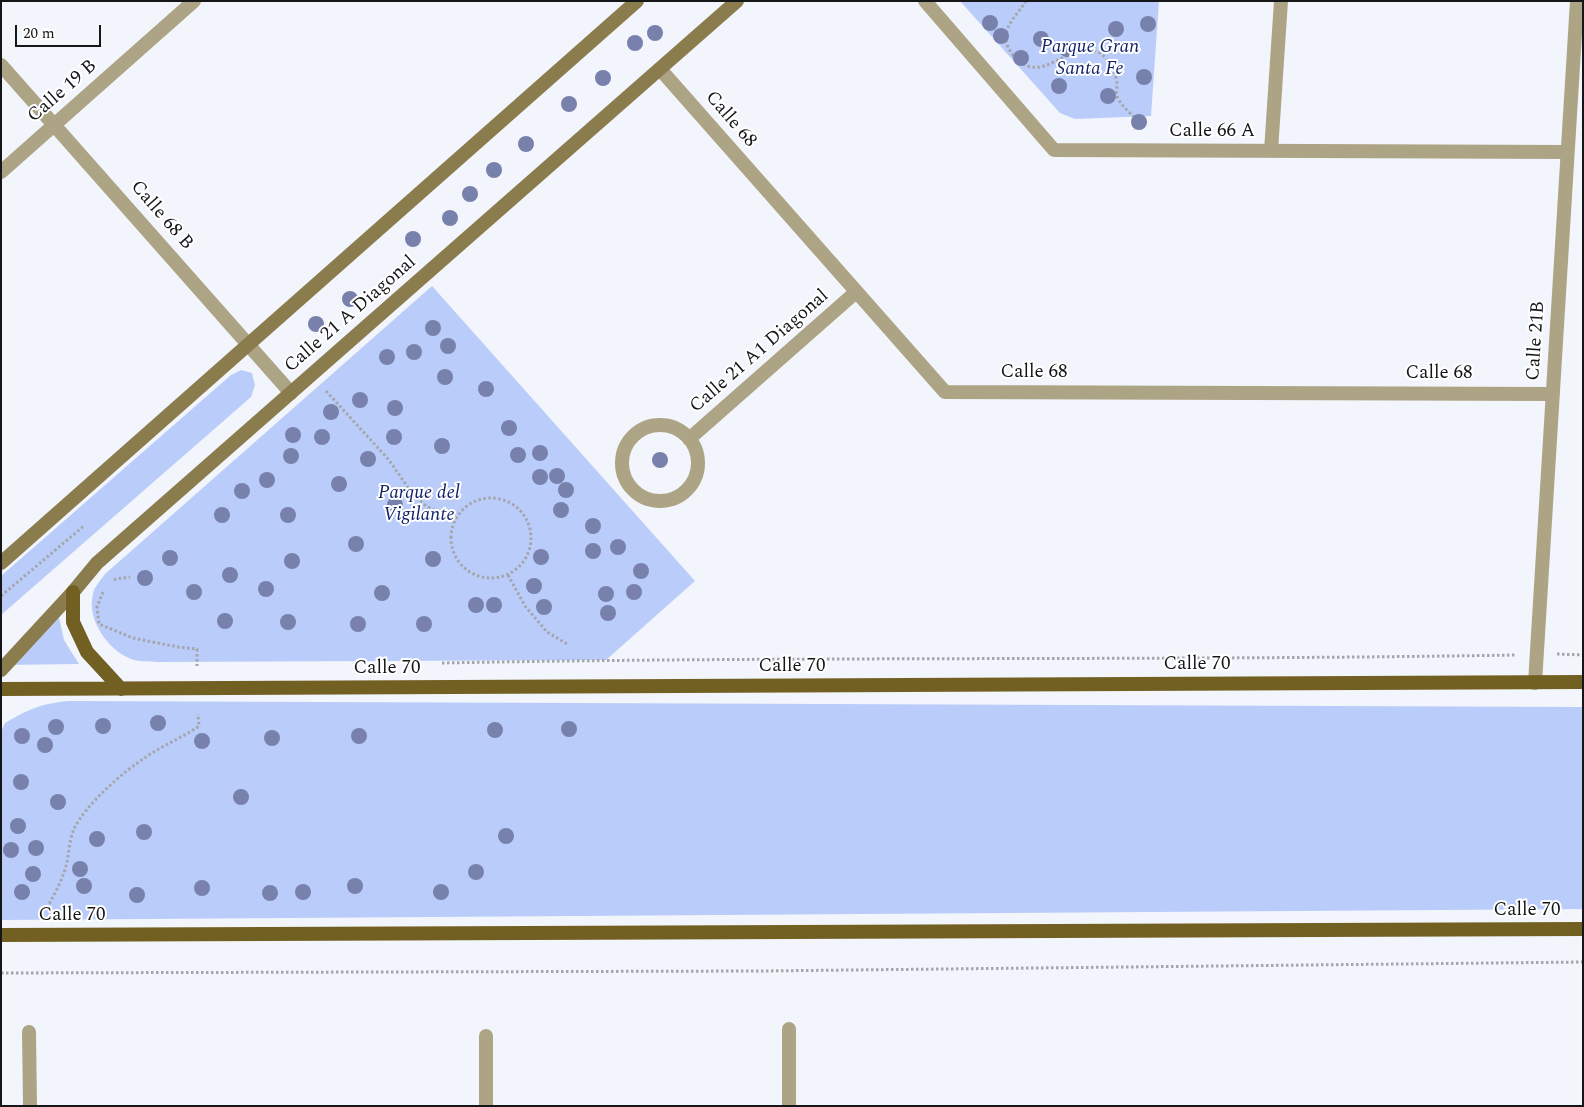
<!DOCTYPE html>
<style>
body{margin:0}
#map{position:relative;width:1584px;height:1107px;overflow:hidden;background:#f3f5fc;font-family:Spectral,serif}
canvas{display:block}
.frame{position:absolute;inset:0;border:2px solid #151618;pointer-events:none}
.scale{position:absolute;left:15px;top:25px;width:86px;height:22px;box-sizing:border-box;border:2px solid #151618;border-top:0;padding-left:6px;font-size:15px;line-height:18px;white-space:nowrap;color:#151618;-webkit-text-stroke:4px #fff;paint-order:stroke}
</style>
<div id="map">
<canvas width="1584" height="1107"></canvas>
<div class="frame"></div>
<div class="scale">20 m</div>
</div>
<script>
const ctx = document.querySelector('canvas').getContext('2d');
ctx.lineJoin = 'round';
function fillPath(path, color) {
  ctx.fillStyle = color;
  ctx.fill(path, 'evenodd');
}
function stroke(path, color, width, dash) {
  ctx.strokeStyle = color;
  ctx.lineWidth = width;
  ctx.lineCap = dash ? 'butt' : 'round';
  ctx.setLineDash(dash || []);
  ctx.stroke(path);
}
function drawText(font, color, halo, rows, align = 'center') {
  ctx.font = font + ' Spectral,serif';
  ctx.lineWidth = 4;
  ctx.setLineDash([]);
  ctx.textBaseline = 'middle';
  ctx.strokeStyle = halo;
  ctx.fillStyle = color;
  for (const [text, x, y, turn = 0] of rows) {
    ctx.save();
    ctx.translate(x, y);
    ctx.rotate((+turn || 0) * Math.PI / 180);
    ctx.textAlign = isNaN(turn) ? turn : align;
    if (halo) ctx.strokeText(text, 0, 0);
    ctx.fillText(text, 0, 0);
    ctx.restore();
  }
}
fillPath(new Path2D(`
 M 960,1 L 1159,1 L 1151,116 L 1075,119 L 1060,113 Z
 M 432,286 L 695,581 L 606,660 L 157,662 C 150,661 141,662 134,660 C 109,652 86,620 93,594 C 94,587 101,580 105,574 Z
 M 241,370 L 252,373 L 255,385 L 251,397 L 1,615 L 1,576 L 231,375 Z
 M 58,613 L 64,640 L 79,664 L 1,665 Z
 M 68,701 L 1583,707 L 1583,909 L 1,920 L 1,732 L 5,723 C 29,709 40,704 68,701 Z`), '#baccf9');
stroke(new Path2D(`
 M 1026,1 C 1015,19 995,32 1013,55 C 1043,90 1067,38 1098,52 C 1109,58 1116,72 1117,84 C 1117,88 1116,92 1117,96 C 1120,104 1128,111 1134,117 L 1134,130
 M 326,391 L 389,460 L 411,492 L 425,505 L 454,521
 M451 538a40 40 0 1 1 80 0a40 40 0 1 1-80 0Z
 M 508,575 L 525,606 L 547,632 L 569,645
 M 114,580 L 116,579 L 130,577
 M 103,592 L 97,607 L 99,624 L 133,638 L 178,647 L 197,649 L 197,666
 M 1,596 L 85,525
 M 1557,654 L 1583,655
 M 442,663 C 800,656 1158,661 1516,655
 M 47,908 C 54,895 62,881 66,866 C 69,855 69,840 74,829 C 85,805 124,771 146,757 C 163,745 182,738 199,726 L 198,714
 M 1,973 L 760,971 L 1583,962`), '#a4a6ab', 3, [2.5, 2.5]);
stroke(new Path2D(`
 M 925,1 L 1054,150 L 1567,152
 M 1,65 L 291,393
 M 660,69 L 945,392 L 1553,394
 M 1271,151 L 1281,1
 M 1,172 L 194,1
 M622 463a38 38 0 1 1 76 0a38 38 0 1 1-76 0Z
 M 689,439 L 856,292
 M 1535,683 L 1577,1
 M 29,1032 L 30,1106
 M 486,1036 L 486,1106
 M 789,1106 L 789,1029`), '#ada485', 14);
stroke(new Path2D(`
 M 1,563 L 637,1
 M 1,670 L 73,592 L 97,563 L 737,1`), '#8b7c4e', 14);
stroke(new Path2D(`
 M 73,592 L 73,622 L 87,652 L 121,689
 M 1,689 L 1583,682
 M 1,935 L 1583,929`), '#725f22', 14);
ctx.fillStyle = '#7781ac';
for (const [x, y] of [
 [990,23],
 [1148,24],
 [1116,29],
 [655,33],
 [1001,36],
 [1041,39],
 [635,43],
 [1067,49],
 [1021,58],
 [1144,77],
 [603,78],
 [1059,86],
 [1108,96],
 [569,104],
 [1139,122],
 [526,144],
 [494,170],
 [470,194],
 [450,218],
 [413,239],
 [350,299],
 [316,324],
 [433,328],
 [448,346],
 [414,352],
 [387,357],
 [445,377],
 [486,389],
 [360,400],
 [395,408],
 [331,412],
 [509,428],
 [293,435],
 [322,437],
 [394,437],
 [442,446],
 [540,453],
 [518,455],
 [291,456],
 [368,459],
 [660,460],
 [557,476],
 [540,477],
 [267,480],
 [339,484],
 [566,490],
 [242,491],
 [395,505],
 [561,510],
 [222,515],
 [288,515],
 [593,526],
 [356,544],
 [618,547],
 [593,551],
 [541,557],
 [170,558],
 [433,559],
 [292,561],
 [641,571],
 [230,575],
 [145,578],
 [534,586],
 [266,589],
 [194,592],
 [634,592],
 [382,593],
 [606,594],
 [476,605],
 [494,605],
 [544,607],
 [608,613],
 [225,621],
 [288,622],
 [358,624],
 [424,624],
 [158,723],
 [103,726],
 [56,727],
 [569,729],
 [495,730],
 [22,736],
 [359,736],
 [272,738],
 [202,741],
 [45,745],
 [21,782],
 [241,797],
 [58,802],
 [18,826],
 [144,832],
 [506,836],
 [97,839],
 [36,848],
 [11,850],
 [80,869],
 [476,872],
 [33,874],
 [84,886],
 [355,886],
 [202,888],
 [22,892],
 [303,892],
 [441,892],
 [270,893],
 [137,895]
]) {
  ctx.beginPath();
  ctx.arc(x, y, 8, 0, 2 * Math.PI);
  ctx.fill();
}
drawText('italic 19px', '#11226a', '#fff', [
 ["Parque Gran",1090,48],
 ["Santa Fe",1090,70],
 ["Parque del",419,494],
 ["Vigilante",419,516]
]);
drawText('19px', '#151618', '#fff', [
 ["Calle 19 B",63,92,-41],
 ["Calle 68",730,120,49],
 ["Calle 66 A",1212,132],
 ["Calle 68 B",161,216,49],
 ["Calle 21 A Diagonal",351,315,-41],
 ["Calle 21B",1537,341,-86],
 ["Calle 21 A1 Diagonal",760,352,-41],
 ["Calle 68",1034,373],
 ["Calle 68",1439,374],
 ["Calle 70",1197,665],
 ["Calle 70",792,667],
 ["Calle 70",387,669],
 ["Calle 70",1527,911],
 ["Calle 70",72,916]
]);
</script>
